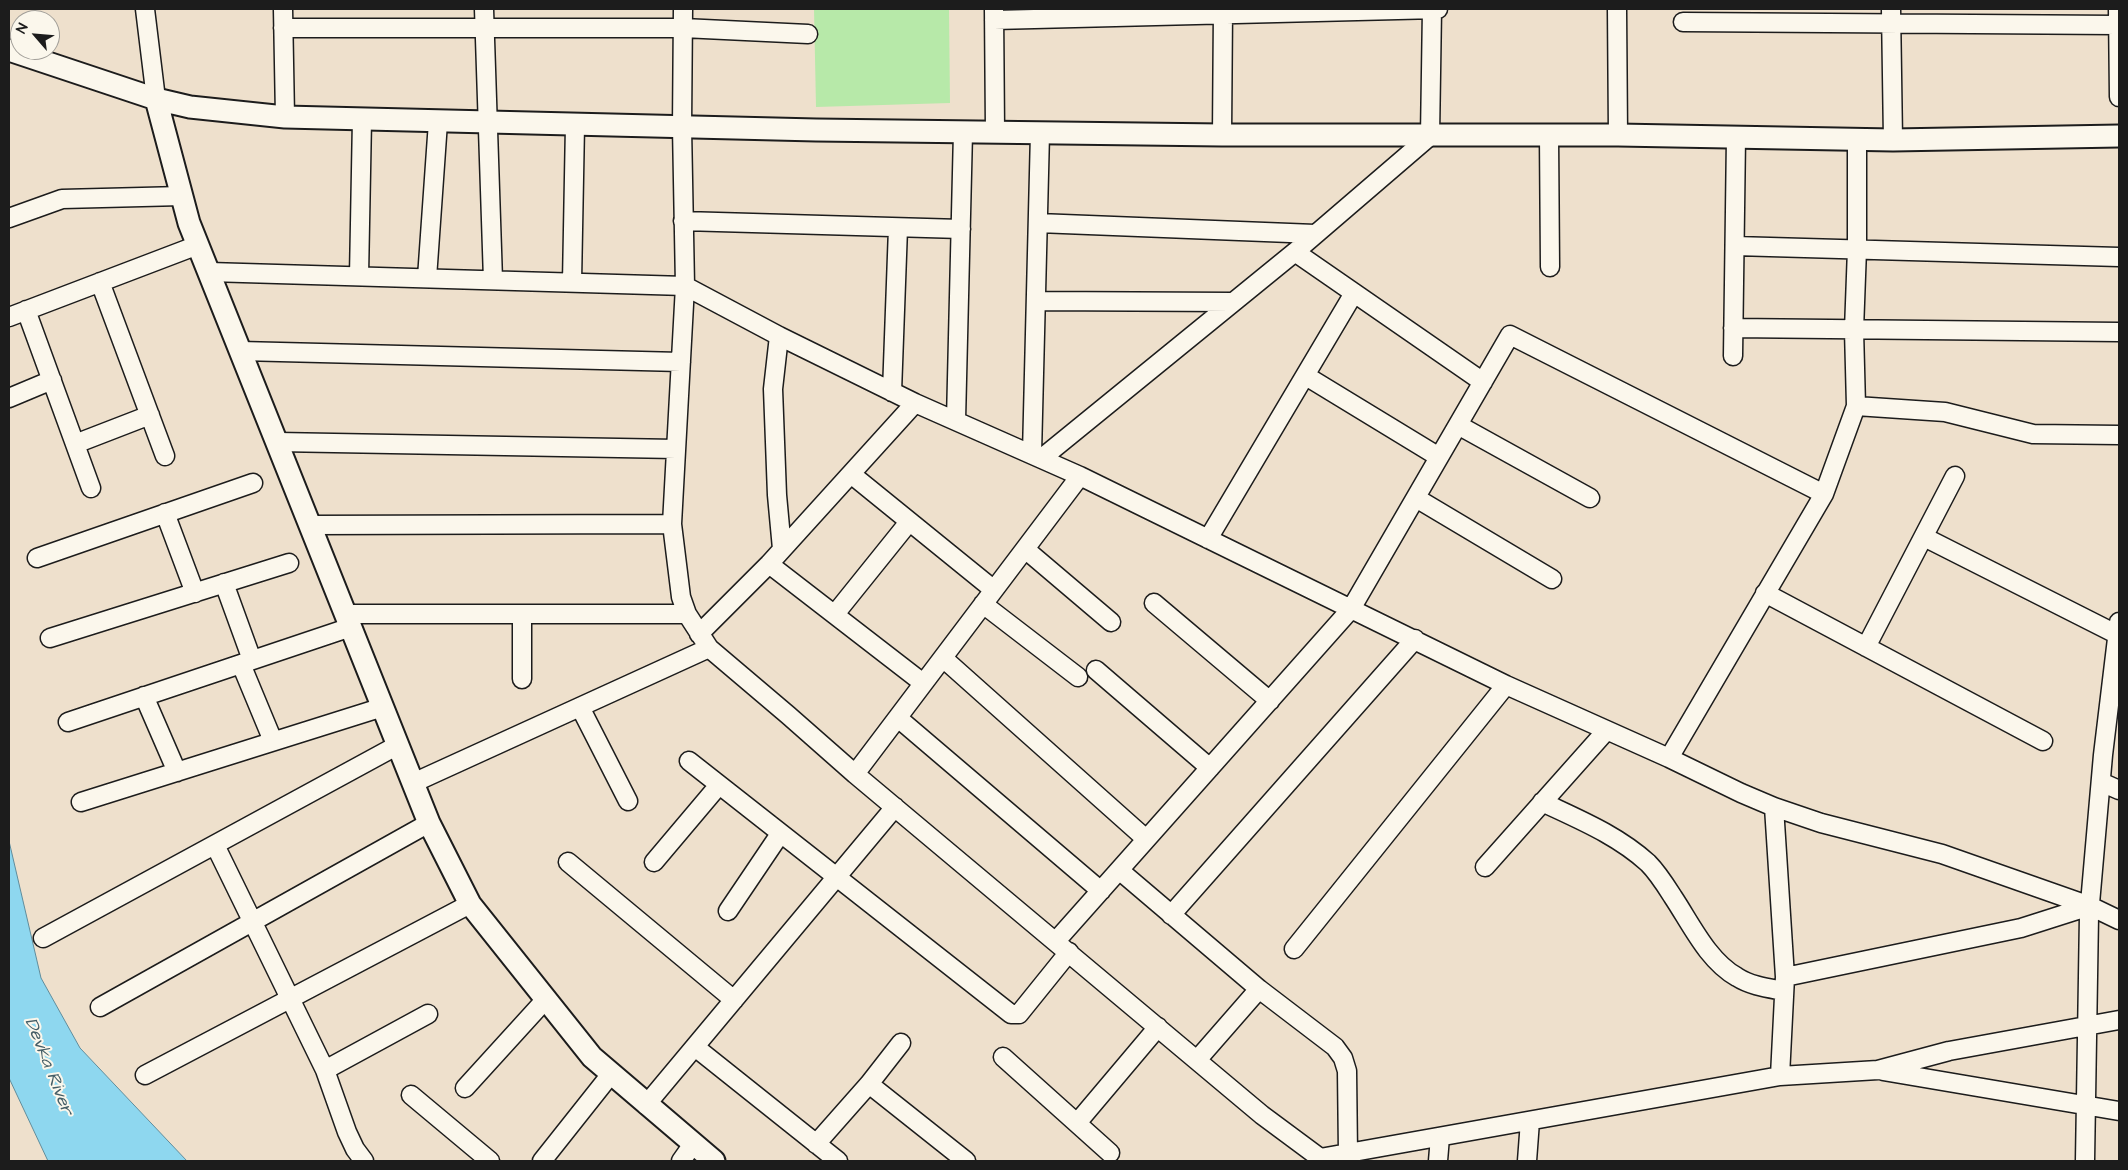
<!DOCTYPE html>
<style>
body{margin:0}
#map{position:relative;width:2128px;height:1170px;overflow:hidden;background:#eee0cc;font-family:"Architects Daughter",sans-serif}
canvas{display:block}
.frame{position:absolute;inset:0;border:10px solid #1c1c1c;pointer-events:none}
.north{position:absolute;left:10px;top:10px;width:50px;height:50px;box-sizing:border-box;background:#fbf7ec;border:1px solid #a29f99;border-radius:50%;rotate:297deg;font-size:14px;font-weight:700;line-height:20px;text-align:center;color:#1c1c1c}
.north::after{content:'';display:block;margin:auto;width:18px;height:22px;background:#1c1c1c;clip-path:polygon(50% 0,100% 100%,50% 72%,0 100%)}
</style>
<div id="map">
<canvas width="2128" height="1170"></canvas>
<div class="frame"></div>
<div class="north">N</div>
</div>
<script>
const ctx = document.querySelector('canvas').getContext('2d');
ctx.lineJoin = 'round';
function fillPath(path, color) {
  ctx.fillStyle = color;
  ctx.fill(path, 'evenodd');
}
function stroke(path, color, width, dash) {
  ctx.strokeStyle = color;
  ctx.lineWidth = width;
  ctx.lineCap = dash ? 'butt' : 'round';
  ctx.setLineDash(dash || []);
  ctx.stroke(path);
}
function drawText(font, color, halo, rows, align = 'center') {
  ctx.font = font + ' "Architects Daughter",sans-serif';
  ctx.lineWidth = 4;
  ctx.setLineDash([]);
  ctx.textBaseline = 'middle';
  ctx.strokeStyle = halo;
  ctx.fillStyle = color;
  for (const [text, x, y, turn = 0] of rows) {
    ctx.save();
    ctx.translate(x, y);
    ctx.rotate((+turn || 0) * Math.PI / 180);
    ctx.textAlign = isNaN(turn) ? turn : align;
    if (halo) ctx.strokeText(text, 0, 0);
    ctx.fillText(text, 0, 0);
    ctx.restore();
  }
}
fillPath(new Path2D(`
 M 814,9 L 949,9 L 950,103 L 816,107 Z`), '#b7e9a9');
const water = new Path2D(`
 M 9,841 L 41,978 L 80,1048 L 187,1161 L 48,1161 L 9,1078 Z`);
fillPath(water, '#8ed7ef');
stroke(water, '#608c9b', 1);
const minor = new Path2D(`
 M 145,9 L 156,99
 M 283,9 L 285,117
 M 484,9 L 493,280
 M 683,9 L 682,127 L 685,286 L 672,524 L 681,597 L 687,614 L 709,648 L 788,715 L 855,774 L 1262,1115 L 1320,1158 L 1321,1161
 M 994,9 L 995,131
 M 1617,9 L 1618,135
 M 1891,9 L 1893,140
 M 2118,9 L 2119,97
 M 994,20 L 1438,9
 M 1683,22 L 2117,25
 M 283,28 L 683,28 L 808,34
 M 1222,135 L 1223,9
 M 1549,136 L 1550,267
 M 9,218 L 62,199 L 182,196
 M 683,221 L 961,229
 M 1038,223 L 1315,234
 M 1735,246 L 2119,257
 M 1295,252 L 1483,382
 M 209,272 L 685,286 L 779,336 L 915,403 L 1080,476 L 1506,685 L 1669,758 L 1741,793 L 1774,807 L 1821,823 L 1942,854 L 2090,906 L 2119,920
 M 359,276 L 362,119
 M 427,278 L 438,122
 M 100,282 L 165,456
 M 572,282 L 575,125
 M 1036,301 L 1232,302
 M 26,310 L 91,488
 M 9,317 L 198,245
 M 1733,328 L 2119,332
 M 779,336 L 773,389 L 777,495 L 782,549
 M 240,351 L 681,362
 M 1733,356 L 1736,137
 M 1306,376 L 1439,457
 M 892,392 L 898,228
 M 9,398 L 52,380
 M 1856,406 L 1945,412 L 2033,434 L 2119,435
 M 956,420 L 963,132
 M 1458,425 L 1590,498
 M 277,442 L 676,449
 M 75,444 L 150,415
 M 1032,454 L 1040,133
 M 1042,458 L 1295,252 L 1430,136 L 1432,9
 M 851,474 L 994,590
 M 1416,498 L 1552,579
 M 165,513 L 195,593
 M 310,525 L 672,524
 M 1924,537 L 2118,635
 M 1208,539 L 1354,293
 M 1025,549 L 1111,622
 M 37,558 L 253,483
 M 769,564 L 923,683
 M 224,583 L 252,660
 M 1765,593 L 2043,741
 M 1154,603 L 1270,701
 M 983,604 L 1078,677
 M 346,614 L 687,614
 M 835,614 L 909,522
 M 699,634 L 769,564 L 915,403
 M 50,638 L 289,563
 M 1866,647 L 1955,476
 M 943,658 L 1146,839
 M 241,664 L 273,741
 M 1096,670 L 1210,768
 M 522,679 L 522,614
 M 144,696 L 177,772
 M 580,707 L 628,801
 M 898,718 L 1101,891
 M 68,722 L 351,627
 M 1669,758 L 1824,494 L 1856,406 L 1854,330 L 1857,249 L 1857,139
 M 689,761 L 1011,1014 L 1019,1014 L 1069,952
 M 855,774 L 1080,476
 M 2101,782 L 2119,790
 M 413,783 L 709,648
 M 81,802 L 383,707
 M 1542,802 C 1580,820 1617,835 1648,863 C 1658,873 1666,886 1673,897 C 1691,924 1708,961 1737,977 C 1751,986 1768,988 1784,991
 M 1774,807 L 1785,977 L 1780,1076
 M 215,845 L 325,1070 L 347,1132 L 355,1149 L 364,1161
 M 568,862 L 734,1000
 M 654,862 L 719,785
 M 1485,867 L 1606,731
 M 1119,870 L 1259,989 L 1335,1047 L 1343,1058 L 1347,1071 L 1348,1154
 M 728,911 L 780,834
 M 1171,915 L 1415,639
 M 43,938 L 398,745
 M 1056,941 L 1351,609 L 1510,335 L 1824,494
 M 1294,949 L 1506,685
 M 1785,977 L 2021,928 L 2090,906
 M 100,1007 L 429,823
 M 695,1047 L 838,1161
 M 1003,1057 L 1110,1153
 M 1197,1060 L 1259,989
 M 325,1070 L 428,1014
 M 1883,1071 L 2119,1111
 M 145,1075 L 470,904
 M 869,1084 L 966,1161
 M 465,1088 L 546,999
 M 411,1095 L 490,1161
 M 646,1105 L 895,807
 M 1077,1123 L 1158,1027
 M 816,1144 L 869,1084 L 901,1043
 M 1320,1158 L 1780,1076 L 1878,1070 L 1949,1051 L 2119,1020
 M 542,1161 L 611,1074
 M 681,1161 L 693,1144
 M 1438,1161 L 1440,1137
 M 1527,1161 L 1530,1121
 M 2085,1161 L 2089,915 L 2103,755 L 2119,622`);
const tertiary = new Path2D(`
 M 9,50 L 156,99 L 190,107 L 285,117 L 816,130 L 1222,135 L 1618,135 L 1893,140 L 2119,136
 M 156,99 L 189,223 L 429,823 L 470,904 L 592,1057 L 714,1161`);
stroke(minor, '#1c1c1c', 21);
stroke(tertiary, '#1c1c1c', 25);
stroke(minor, '#fbf7ec', 18);
stroke(tertiary, '#fbf7ec', 21);
drawText('italic 18px', '#445d66', '#fbf7ec', [
 ["Devka River",48,1067,68]
]);
</script>
